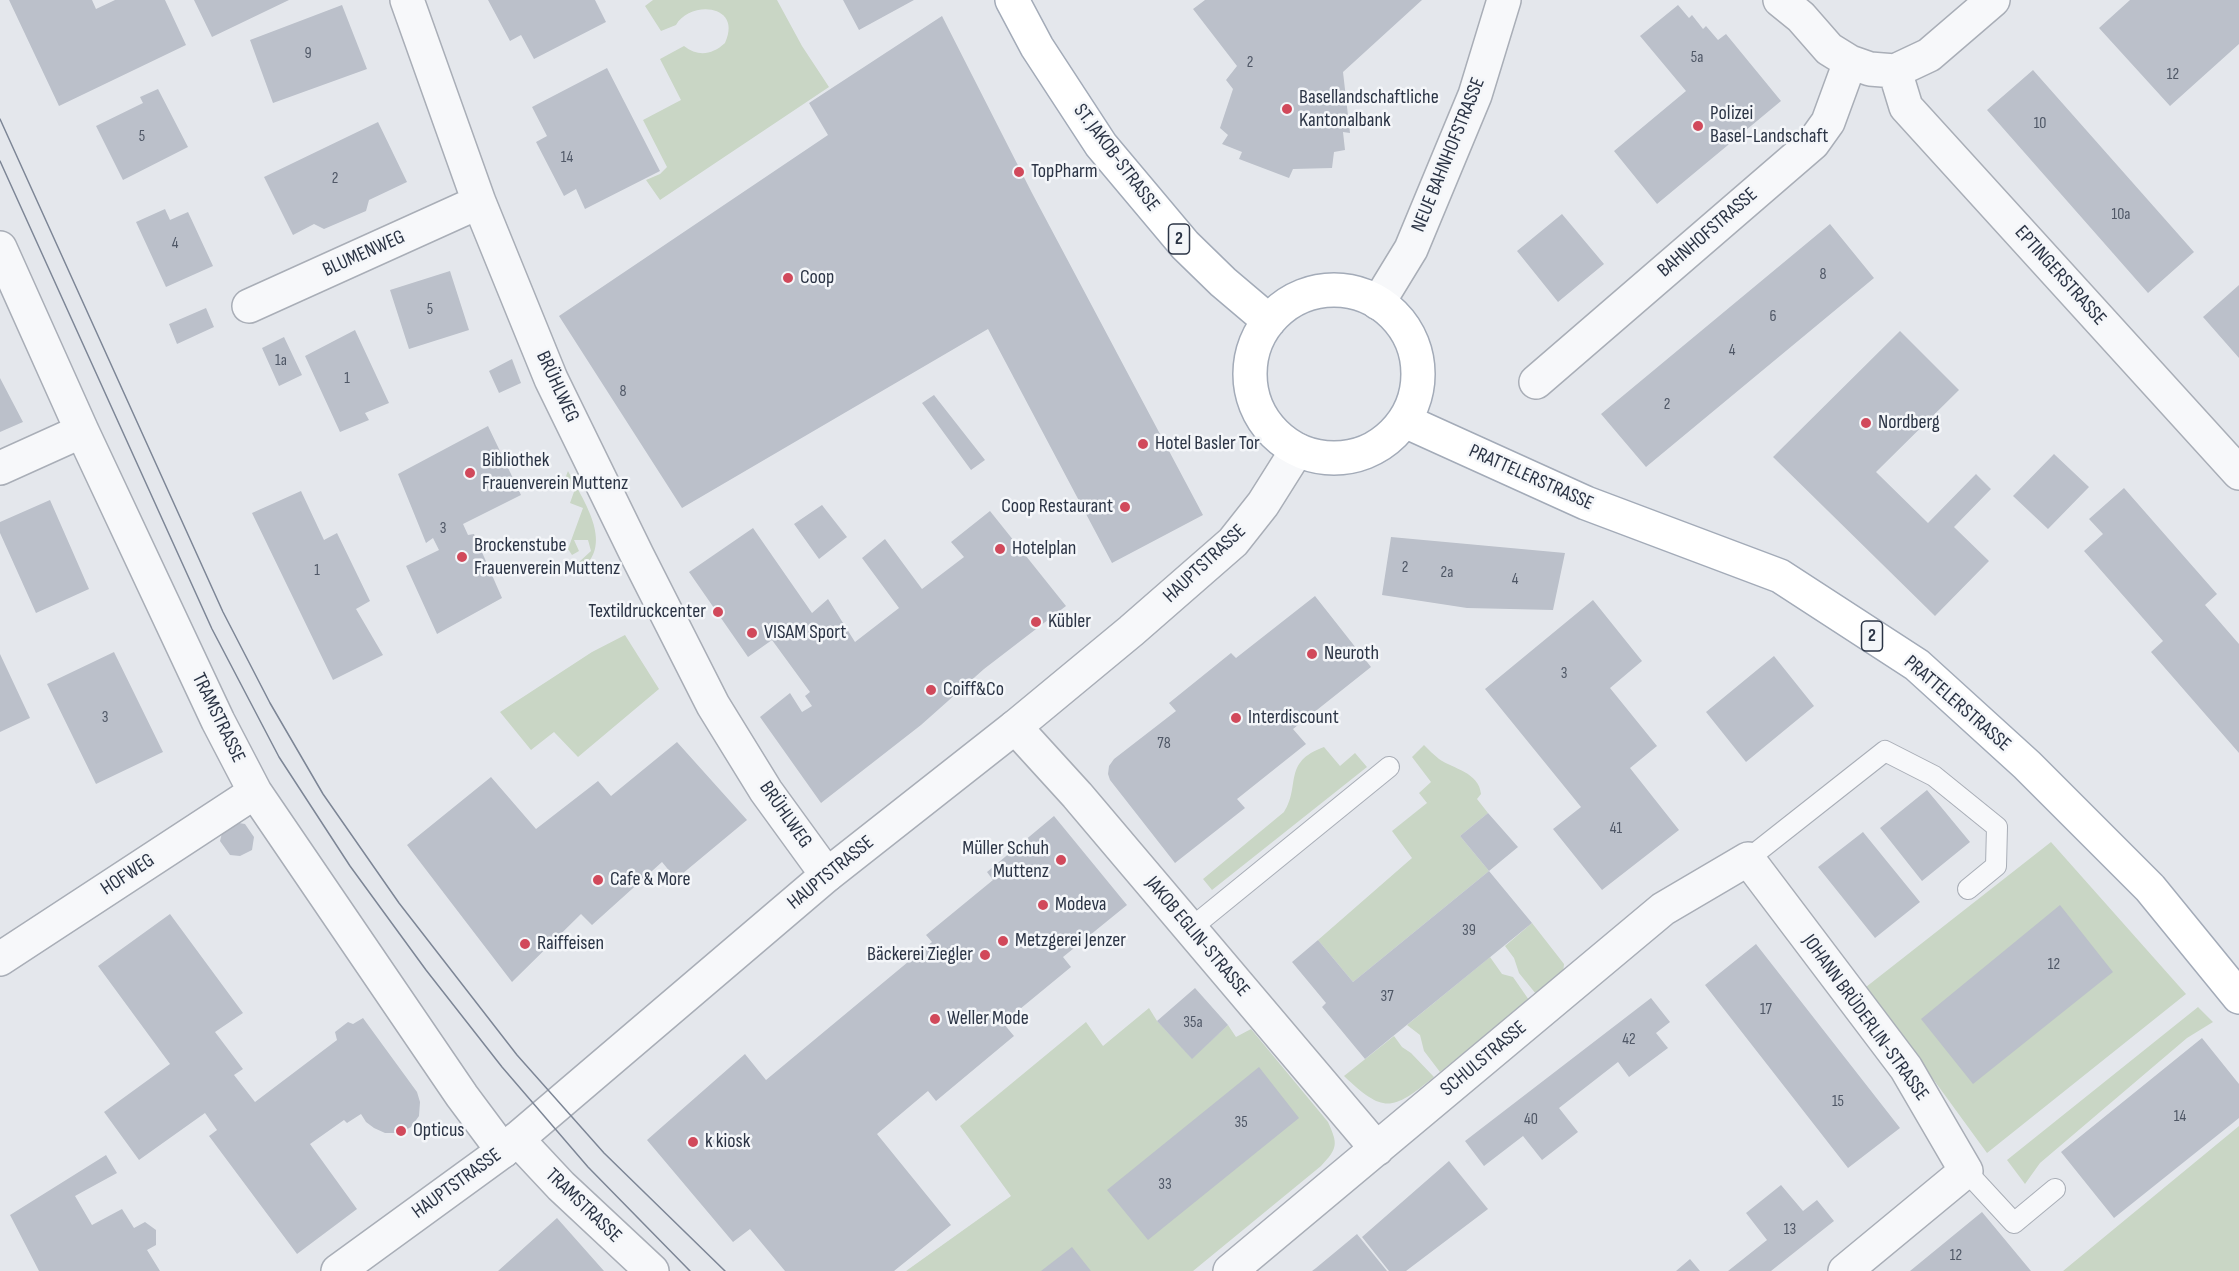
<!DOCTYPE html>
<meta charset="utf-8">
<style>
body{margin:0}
canvas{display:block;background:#e4e7ec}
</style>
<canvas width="2239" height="1271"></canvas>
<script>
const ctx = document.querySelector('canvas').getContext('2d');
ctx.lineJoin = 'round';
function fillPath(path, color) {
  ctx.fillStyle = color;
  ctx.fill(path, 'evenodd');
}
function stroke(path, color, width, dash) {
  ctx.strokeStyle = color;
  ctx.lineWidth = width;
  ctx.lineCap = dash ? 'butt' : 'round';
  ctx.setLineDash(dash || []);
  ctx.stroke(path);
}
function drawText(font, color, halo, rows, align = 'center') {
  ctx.font = font + ' "Sofia Sans Condensed",sans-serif';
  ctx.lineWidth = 5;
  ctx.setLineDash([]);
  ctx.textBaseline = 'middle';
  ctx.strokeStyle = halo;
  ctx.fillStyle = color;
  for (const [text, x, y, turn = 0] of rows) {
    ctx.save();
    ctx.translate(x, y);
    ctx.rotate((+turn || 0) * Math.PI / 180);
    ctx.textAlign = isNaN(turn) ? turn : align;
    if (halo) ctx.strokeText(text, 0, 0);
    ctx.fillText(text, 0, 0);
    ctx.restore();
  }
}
fillPath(new Path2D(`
 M 653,0 L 777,0 L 802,46 L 829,87 L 660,200 L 646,180 L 660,174 L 667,167 L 643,120 L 681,100 L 660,59 L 684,46 C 698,57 712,55 725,43 C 743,4 690,0 676,25 L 661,31 L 645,6 Z
 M 568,471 C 581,497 612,539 586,565 L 578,563 L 591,551 L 588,540 L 574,540 L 579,551 L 572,555 L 568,549 L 583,508 L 570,503 L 575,489 L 563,484 Z
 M 625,635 L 659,689 L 578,757 L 554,732 L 531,750 L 500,712 L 592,652 Z
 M 1424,745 C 1429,750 1434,755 1439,759 C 1453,769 1479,772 1481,794 L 1477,799 L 1488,813 L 1460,836 L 1489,871 L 1353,982 L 1318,940 L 1412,858 L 1392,831 L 1427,803 L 1419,793 L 1431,782 L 1412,757 Z
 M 1324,747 L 1340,766 L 1355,753 L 1367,767 L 1212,890 L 1203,879 L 1284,812 C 1301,786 1282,762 1324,747 Z
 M 2051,842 L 2186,994 L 1987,1153 L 1866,987 Z
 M 1532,923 L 1564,964 L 1563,974 L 1536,994 L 1519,973 L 1514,958 L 1505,946 Z
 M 1490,957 L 1502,974 L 1513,977 L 1529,1000 L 1440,1072 L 1424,1051 L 1420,1035 L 1407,1025 Z
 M 2198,1007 L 2213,1022 L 2187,1038 L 2040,1163 L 2025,1184 L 2007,1160 Z
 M 1149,1008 L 1157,1021 L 1192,1058 L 1228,1025 L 1236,1037 L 1251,1029 L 1328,1122 C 1338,1144 1338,1148 1321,1166 L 1193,1271 L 906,1271 L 1011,1196 L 960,1126 L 1086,1022 L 1103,1046 Z
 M 1394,1036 L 1402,1047 L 1411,1053 L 1434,1077 C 1392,1111 1384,1114 1344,1076 Z
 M 2239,1126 L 2239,1271 L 2063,1271 Z`), '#c9d6c5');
fillPath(new Path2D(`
 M 9,0 L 92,0 L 96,9 L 115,0 L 165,0 L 186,45 L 59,106 Z
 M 194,0 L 289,0 L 212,37 Z
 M 488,0 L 595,0 L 606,22 L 534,59 L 521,35 L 510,41 Z
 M 843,0 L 914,0 L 859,30 Z
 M 1205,0 L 1422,0 L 1343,72 L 1350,133 L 1343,132 L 1345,150 L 1334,152 L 1332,168 L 1293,169 L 1289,178 L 1239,159 L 1242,152 L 1222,144 L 1228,135 L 1220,128 L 1233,89 L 1226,80 L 1237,66 L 1193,9 Z
 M 2130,0 L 2239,0 L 2239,44 L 2170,106 L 2099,28 Z
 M 342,5 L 367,69 L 273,103 L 250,40 Z
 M 1678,5 L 1689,18 L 1692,15 L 1703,29 L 1706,26 L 1718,40 L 1726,34 L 1781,101 L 1657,204 L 1614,151 L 1686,91 L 1640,36 Z
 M 942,16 L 1032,193 L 1203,515 L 1112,563 L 988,329 L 682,508 L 559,316 L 828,135 L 809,103 Z
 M 607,68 L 660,171 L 585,209 L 576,189 L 564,196 L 536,142 L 547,136 L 532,107 Z
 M 2033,70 L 2194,252 L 2148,293 L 1987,110 Z
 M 158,89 L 188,147 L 123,180 L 96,126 L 143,103 L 140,97 Z
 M 378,122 L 407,182 L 369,200 L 366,211 L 324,229 L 314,224 L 293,235 L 264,177 Z
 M 165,209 L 170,220 L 188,212 L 213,266 L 166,287 L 136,222 Z
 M 1562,214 L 1604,264 L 1558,302 L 1517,251 Z
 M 1830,224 L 1874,278 L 1646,467 L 1601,414 Z
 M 450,271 L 469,330 L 409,349 L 390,290 Z
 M 2239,285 L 2239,358 L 2203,317 Z
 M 206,308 L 214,327 L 177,344 L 169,324 Z
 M 355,330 L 389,403 L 365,413 L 369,420 L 340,432 L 305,356 Z
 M 1900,331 L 1959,390 L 1876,472 L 1928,523 L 1976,474 L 1991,489 L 1954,527 L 1989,561 L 1935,616 L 1773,457 Z
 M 284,337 L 302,375 L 279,386 L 262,348 Z
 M 512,359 L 521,383 L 499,393 L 489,371 Z
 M 0,378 L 23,422 L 0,432 Z
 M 934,395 L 985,460 L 971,470 L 922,403 Z
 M 488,426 L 521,495 L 463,524 L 468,535 L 474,534 L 502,598 L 437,634 L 406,566 L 439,550 L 433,538 L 426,543 L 398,474 Z
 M 2054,454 L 2089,487 L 2048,529 L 2013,496 Z
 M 2124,488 L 2217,594 L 2205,605 L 2239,644 L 2239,753 L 2151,652 L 2163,641 L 2084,551 L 2103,534 L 2089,519 Z
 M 301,491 L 324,540 L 337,533 L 370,601 L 356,609 L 383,655 L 333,680 L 252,513 Z
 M 50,500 L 89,589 L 36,613 L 0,533 L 0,522 Z
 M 822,505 L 847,537 L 819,559 L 794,524 Z
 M 990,511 L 1066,606 L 984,669 L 921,725 L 821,803 L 760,717 L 790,693 L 802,712 L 812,706 L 805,696 L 810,692 L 772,640 L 748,657 L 689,572 L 753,528 L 812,613 L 828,599 L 855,642 L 899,608 L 862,558 L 885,539 L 922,589 L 964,557 L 951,542 Z
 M 1391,537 L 1565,553 L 1553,610 L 1467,608 L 1382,595 Z
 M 1315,596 L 1371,667 L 1293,729 L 1306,744 L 1237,799 L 1245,808 L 1175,863 L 1110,780 L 1108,774 L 1109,766 L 1114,759 L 1176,711 L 1169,703 L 1231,653 L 1236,658 Z
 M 1593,600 L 1642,661 L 1610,688 L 1657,746 L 1630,768 L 1679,830 L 1602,890 L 1553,829 L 1581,807 L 1485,689 Z
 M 114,652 L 163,752 L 96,784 L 47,684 Z
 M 0,654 L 30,718 L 0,732 Z
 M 1774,656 L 1814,706 L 1746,762 L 1706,712 Z
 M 677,742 L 747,820 L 676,879 L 662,862 L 592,925 L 581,914 L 512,982 L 407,845 L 491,777 L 536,829 L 598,781 L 611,796 Z
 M 1927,790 L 1970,842 L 1922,881 L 1880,828 Z
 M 1488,813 L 1518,847 L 1489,871 L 1532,923 L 1365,1059 L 1322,1007 L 1326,1003 L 1292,962 L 1318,940 L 1353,982 L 1489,871 L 1460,836 Z
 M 1054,816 L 1127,905 L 1063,957 L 1071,967 L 1003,1023 L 1014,1036 L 936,1101 L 928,1091 L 877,1134 L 951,1225 L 894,1271 L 785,1271 L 750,1229 L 733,1242 L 647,1140 L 745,1054 L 766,1080 L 932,942 L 926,935 L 993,880 L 987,872 Z
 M 233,822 L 245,824 L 254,837 L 252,850 L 240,856 L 230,855 L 220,841 L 223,829 Z
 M 1863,832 L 1920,902 L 1875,938 L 1818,867 Z
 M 2060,905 L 2113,972 L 1973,1084 L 1921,1019 Z
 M 170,914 L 243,1013 L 215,1032 L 243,1069 L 234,1075 L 255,1102 L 337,1040 L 335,1032 L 344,1025 L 348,1022 L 353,1024 L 363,1018 L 417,1092 L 420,1102 L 419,1116 L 411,1127 L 400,1133 L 385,1133 L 374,1128 L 366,1122 L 361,1114 L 347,1123 L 344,1120 L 310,1144 L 357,1209 L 297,1254 L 209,1136 L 217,1130 L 205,1113 L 139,1160 L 104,1112 L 170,1064 L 98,966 Z
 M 1756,944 L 1900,1128 L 1848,1168 L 1705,985 Z
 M 1195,988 L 1228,1025 L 1192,1059 L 1157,1021 Z
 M 1651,998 L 1670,1022 L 1656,1033 L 1668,1048 L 1629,1077 L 1618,1062 L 1559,1108 L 1578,1132 L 1542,1160 L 1523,1136 L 1484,1166 L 1465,1141 Z
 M 2202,1038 L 2239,1084 L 2239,1118 L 2114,1218 L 2061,1152 Z
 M 1259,1067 L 1299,1118 L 1148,1240 L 1107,1190 Z
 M 106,1155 L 117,1173 L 75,1196 L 92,1225 L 122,1209 L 134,1228 L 145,1222 L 156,1230 L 156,1245 L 147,1250 L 160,1271 L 39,1271 L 10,1215 Z
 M 1449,1161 L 1488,1209 L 1406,1271 L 1389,1271 L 1362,1237 Z
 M 1781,1185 L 1803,1211 L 1817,1200 L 1834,1221 L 1771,1271 L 1728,1271 L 1767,1240 L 1746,1213 Z
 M 1982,1212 L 2031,1271 L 1910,1271 Z
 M 557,1218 L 604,1271 L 498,1271 Z
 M 1357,1234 L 1387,1271 L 1312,1271 L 1316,1268 Z
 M 1072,1247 L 1091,1271 L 1041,1271 Z
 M 1690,1259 L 1700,1271 L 1676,1271 Z`), '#bbc0ca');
const service = new Path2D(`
 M 1748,859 L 1885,751 L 1934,776 L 1997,827 L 1996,866 L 1968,889
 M 1190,929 L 1389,767
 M 1966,1171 L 2014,1223 L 2055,1189`);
const minor = new Path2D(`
 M 407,0 L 479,202 L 551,379 L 637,555 L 713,705 L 766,791 L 827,875
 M 1780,0 L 1801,17 L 1829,49 L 1850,62 L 1870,69 L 1895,71 L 1929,55 L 1993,0
 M 1895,71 L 1906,107 L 2239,473
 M 0,248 L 82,431 L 218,721 L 255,792 L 462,1096 L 503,1151
 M 249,306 L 479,202
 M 1536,382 L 1813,143 L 1828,122 L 1850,62
 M 0,468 L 82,431
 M 1015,727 L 1077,795 L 1377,1149
 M 0,959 L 255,792
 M 517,1139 L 561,1186 L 652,1271
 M 1230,1271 L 1663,909 L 1748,859 L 1906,1068 L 1966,1171 L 1845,1271`);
const tertiary = new Path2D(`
 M 1378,303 L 1411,249 L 1475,95 L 1504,0
 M 338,1271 L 503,1151 L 827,875 L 1015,727 L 1131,631 L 1233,542 L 1263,504 L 1297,450`);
const primary = new Path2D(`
 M 1012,0 L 1037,47 L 1101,145 L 1185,245 L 1223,282 L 1269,321
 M1250 374a84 84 0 1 1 168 0a84 84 0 1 1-168 0Z
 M 1405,421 L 1586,503 L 1780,576 L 1917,665 L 2027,765 L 2150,888 L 2239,997`);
stroke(service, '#a9aeb7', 22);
stroke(minor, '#a9aeb7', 36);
stroke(tertiary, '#a9aeb7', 36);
stroke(primary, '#a3abb8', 36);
stroke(service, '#f7f8fa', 20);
stroke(minor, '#f7f8fa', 33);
stroke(tertiary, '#f7f8fa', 33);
stroke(primary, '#fff', 33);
stroke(new Path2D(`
 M 0,119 L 223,612 L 270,703 L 323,794 L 399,903 L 517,1055 L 604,1153 L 725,1271
 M 0,161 L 212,629 L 279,757 L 350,866 L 426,970 L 502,1067 L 588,1167 L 690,1271`), '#7d8696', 1.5);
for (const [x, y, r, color] of [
 [1287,109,6,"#d1495b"],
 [1698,126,6,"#d1495b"],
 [1019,172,6,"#d1495b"],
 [788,278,6,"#d1495b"],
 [1866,423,6,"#d1495b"],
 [1143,444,6,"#d1495b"],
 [470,473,6,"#d1495b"],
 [1125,507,6,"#d1495b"],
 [1000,549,6,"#d1495b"],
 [462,557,6,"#d1495b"],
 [718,612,6,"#d1495b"],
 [1036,622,6,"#d1495b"],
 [752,633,6,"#d1495b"],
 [1312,654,6,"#d1495b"],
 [931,690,6,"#d1495b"],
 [1236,718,6,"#d1495b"],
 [1061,860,6,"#d1495b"],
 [598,880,6,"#d1495b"],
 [1043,905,6,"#d1495b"],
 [1003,941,6,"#d1495b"],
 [525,944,6,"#d1495b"],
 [985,955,6,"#d1495b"],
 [935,1019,6,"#d1495b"],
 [401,1131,6,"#d1495b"],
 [693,1142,6,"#d1495b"]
]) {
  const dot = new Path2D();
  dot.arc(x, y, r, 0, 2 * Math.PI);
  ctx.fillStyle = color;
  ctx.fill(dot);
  stroke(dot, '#f4f6f9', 2);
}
drawText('16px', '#4f5766', null, [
 ["9",308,54],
 ["5a",1697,58],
 ["2",1250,63],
 ["12",2173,75],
 ["10",2040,124],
 ["5",142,137],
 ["14",567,158],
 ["2",335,179],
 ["10a",2121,215],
 ["4",175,244],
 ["8",1823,275],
 ["5",430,310],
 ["6",1773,317],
 ["4",1732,351],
 ["1a",281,361],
 ["1",347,379],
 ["8",623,392],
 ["2",1667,405],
 ["3",443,529],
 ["2",1405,568],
 ["1",317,571],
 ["2a",1447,573],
 ["4",1515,580],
 ["3",1564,674],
 ["3",105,718],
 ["78",1164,744],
 ["41",1616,829],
 ["39",1469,931],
 ["12",2054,965],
 ["37",1387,997],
 ["17",1766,1010],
 ["35a",1193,1023],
 ["42",1629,1040],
 ["15",1838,1102],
 ["14",2180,1117],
 ["40",1531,1120],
 ["35",1241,1123],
 ["33",1165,1185],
 ["13",1790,1230],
 ["12",1956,1256]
]);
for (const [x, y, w] of [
 [1179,239,21],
 [1872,636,21]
]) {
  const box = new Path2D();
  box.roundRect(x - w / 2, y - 15, w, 30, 4.5);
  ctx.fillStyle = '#f4f6f9';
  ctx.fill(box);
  stroke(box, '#2b3445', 1.5);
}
drawText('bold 18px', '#2b3445', null, [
 ["2",1179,239],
 ["2",1872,636]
]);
drawText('20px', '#2b3445', '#f4f6f9', [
 ["Basellandschaftliche",1299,98],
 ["Kantonalbank",1299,121],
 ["Polizei",1710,114],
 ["Basel-Landschaft",1710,137],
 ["TopPharm",1031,172],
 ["Coop",800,278],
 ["Nordberg",1878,423],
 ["Hotel Basler Tor",1155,444],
 ["Bibliothek",482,461],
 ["Frauenverein Muttenz",482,484],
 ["Coop Restaurant",1113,507,"right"],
 ["Brockenstube",474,546],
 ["Frauenverein Muttenz",474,569],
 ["Hotelplan",1012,549],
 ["Textildruckcenter",706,612,"right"],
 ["Kübler",1048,622],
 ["VISAM Sport",764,633],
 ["Neuroth",1324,654],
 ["Coiff&Co",943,690],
 ["Interdiscount",1248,718],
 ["Müller Schuh",1049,849,"right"],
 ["Muttenz",1049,872,"right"],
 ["Cafe & More",610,880],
 ["Modeva",1055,905],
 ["Metzgerei Jenzer",1015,941],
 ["Raiffeisen",537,944],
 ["Bäckerei Ziegler",973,955,"right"],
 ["Weller Mode",947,1019],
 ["Opticus",413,1131],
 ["k kiosk",705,1142]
], 'left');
drawText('20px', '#2b3445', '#f4f6f9', [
 ["NEUE BAHNHOFSTRASSE",1449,155,-68],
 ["ST. JAKOB-STRASSE",1116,158,53],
 ["BAHNHOFSTRASSE",1708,233,-41],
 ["BLUMENWEG",364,254,-24],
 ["EPTINGERSTRASSE",2060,276,48],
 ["BRÜHLWEG",557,387,65],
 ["PRATTELERSTRASSE",1531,478,24],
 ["HAUPTSTRASSE",1205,564,-43],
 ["PRATTELERSTRASSE",1957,704,41],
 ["TRAMSTRASSE",218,718,64],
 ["BRÜHLWEG",785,815,55],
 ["HAUPTSTRASSE",831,873,-39],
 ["HOFWEG",128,875,-33],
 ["JAKOB EGLIN-STRASSE",1197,937,50],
 ["JOHANN BRÜDERLIN-STRASSE",1865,1018,54],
 ["SCHULSTRASSE",1484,1059,-40],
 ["HAUPTSTRASSE",457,1184,-36],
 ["TRAMSTRASSE",583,1206,44]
]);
</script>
